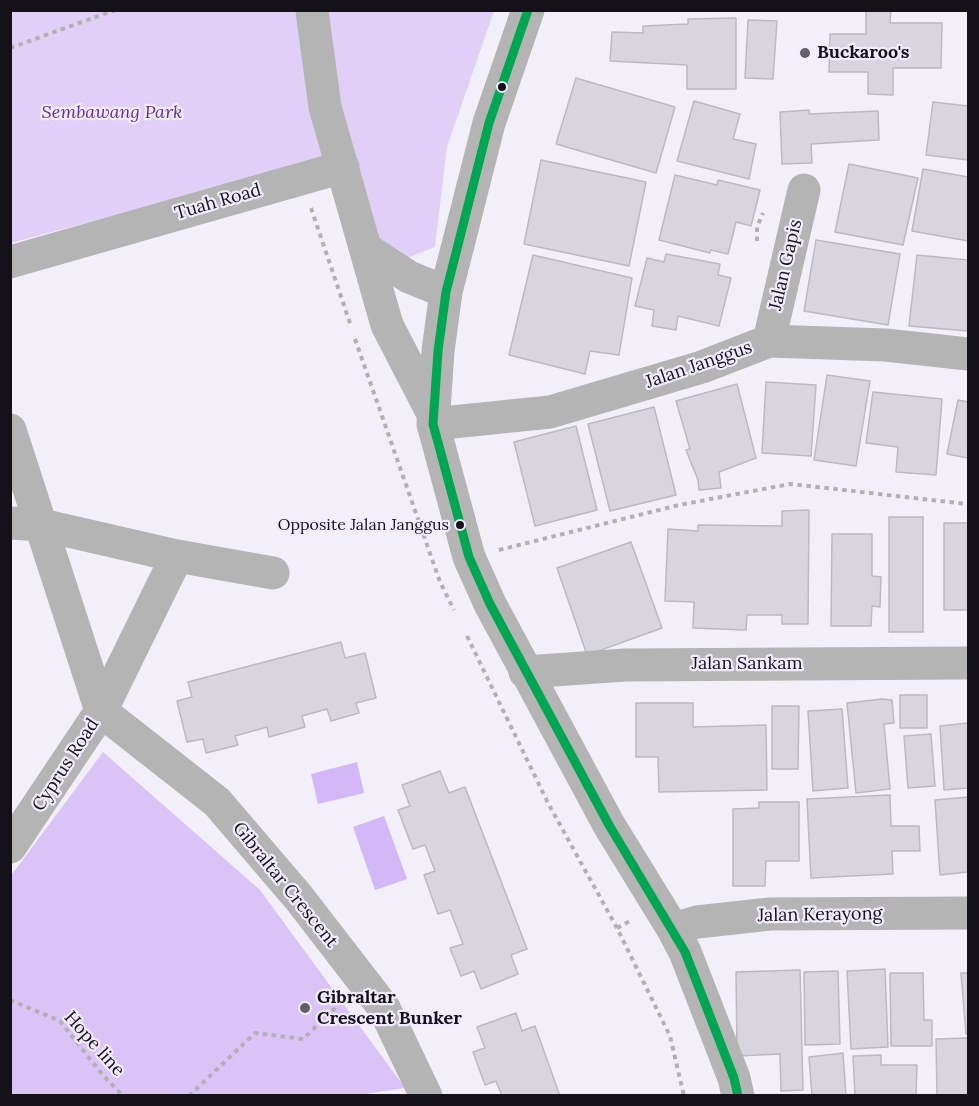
<!DOCTYPE html>
<style>
body{margin:0}
#map{position:relative;width:979px;height:1106px;overflow:hidden;background:#f3eff9;font-family:Lora,serif}
canvas{display:block}
.frame{position:absolute;inset:0;border:12px solid #141119;pointer-events:none}
</style>
<div id="map">
<canvas width="979" height="1106"></canvas>
<div class="frame"></div>
</div>
<script>
const ctx = document.querySelector('canvas').getContext('2d');
ctx.lineJoin = 'round';
function fillPath(path, color) {
  ctx.fillStyle = color;
  ctx.fill(path, 'evenodd');
}
function stroke(path, color, width, dash) {
  ctx.strokeStyle = color;
  ctx.lineWidth = width;
  ctx.lineCap = dash ? 'butt' : 'round';
  ctx.setLineDash(dash || []);
  ctx.stroke(path);
}
function drawText(font, color, halo, rows, align = 'center') {
  ctx.font = font + ' Lora,serif';
  ctx.lineWidth = 4.5;
  ctx.setLineDash([]);
  ctx.textBaseline = 'middle';
  ctx.strokeStyle = halo;
  ctx.fillStyle = color;
  for (const [text, x, y, turn = 0] of rows) {
    ctx.save();
    ctx.translate(x, y);
    ctx.rotate((+turn || 0) * Math.PI / 180);
    ctx.textAlign = isNaN(turn) ? turn : align;
    if (halo) ctx.strokeText(text, 0, 0);
    ctx.fillText(text, 0, 0);
    ctx.restore();
  }
}
fillPath(new Path2D(`
 M 11,11 L 494,11 L 447,147 L 435,247 L 407,258 L 384,254 L 352,152 L 11,243 Z`), '#e0d0f7');
fillPath(new Path2D(`
 M 103,752 L 260,890 L 405,1088 L 351,1096 L 11,1095 L 10,877 Z`), '#dac3f6');
fillPath(new Path2D(`
 M 357,762 L 364,793 L 318,804 L 311,774 Z
 M 384,816 L 407,879 L 375,890 L 353,827 Z`), '#d3b7f6');
const building = new Path2D(`
 M 866,10 L 891,10 L 890,23 L 942,23 L 941,68 L 893,68 L 893,95 L 868,94 L 868,72 L 829,72 L 830,34 L 866,34 Z
 M 736,18 L 736,89 L 687,89 L 687,65 L 610,61 L 612,32 L 643,33 L 643,26 L 688,24 L 688,19 Z
 M 748,20 L 777,21 L 773,79 L 745,78 Z
 M 576,78 L 675,107 L 656,173 L 556,144 Z
 M 694,101 L 740,114 L 733,139 L 756,144 L 749,179 L 677,161 Z
 M 933,102 L 968,106 L 968,160 L 926,155 Z
 M 809,110 L 809,114 L 878,111 L 879,140 L 811,144 L 812,163 L 782,164 L 780,112 Z
 M 541,160 L 646,182 L 629,266 L 524,244 Z
 M 849,164 L 918,178 L 903,245 L 835,232 Z
 M 923,169 L 968,177 L 968,241 L 912,231 Z
 M 675,175 L 717,185 L 718,180 L 760,190 L 751,226 L 736,222 L 728,254 L 711,250 L 710,253 L 659,240 Z
 M 816,240 L 900,254 L 888,325 L 804,311 Z
 M 666,254 L 720,264 L 718,275 L 731,278 L 719,326 L 678,316 L 676,330 L 652,326 L 654,310 L 635,306 L 647,258 L 664,262 Z
 M 533,255 L 632,278 L 619,355 L 590,351 L 585,374 L 509,355 Z
 M 917,255 L 968,260 L 968,331 L 909,326 Z
 M 827,375 L 870,381 L 856,466 L 814,460 Z
 M 766,382 L 816,385 L 811,456 L 762,453 Z
 M 737,384 L 756,458 L 719,472 L 721,488 L 699,490 L 698,480 L 686,450 L 690,449 L 676,401 Z
 M 873,392 L 942,399 L 936,475 L 896,472 L 898,447 L 866,443 Z
 M 958,400 L 968,402 L 968,458 L 947,454 Z
 M 654,407 L 676,495 L 610,511 L 588,424 Z
 M 576,426 L 597,510 L 535,526 L 514,442 Z
 M 809,510 L 808,624 L 782,624 L 782,615 L 747,615 L 746,630 L 693,628 L 694,602 L 665,601 L 668,529 L 698,531 L 698,525 L 782,526 L 782,511 Z
 M 889,517 L 923,517 L 923,632 L 889,632 Z
 M 944,523 L 968,523 L 968,610 L 944,610 Z
 M 832,534 L 872,534 L 872,576 L 881,577 L 880,607 L 872,606 L 871,626 L 831,626 Z
 M 631,542 L 662,628 L 587,655 L 557,568 Z
 M 341,642 L 345,658 L 365,653 L 376,698 L 356,703 L 359,713 L 331,721 L 327,709 L 302,716 L 305,727 L 269,737 L 267,727 L 235,736 L 238,745 L 206,753 L 203,739 L 187,742 L 177,701 L 192,697 L 188,682 Z
 M 900,695 L 927,695 L 927,728 L 900,728 Z
 M 882,699 L 892,700 L 894,723 L 884,724 L 890,789 L 856,793 L 847,703 Z
 M 636,703 L 693,703 L 693,727 L 766,725 L 767,790 L 659,792 L 658,757 L 636,757 Z
 M 772,706 L 799,706 L 798,769 L 772,769 Z
 M 842,709 L 848,788 L 813,791 L 808,711 Z
 M 968,723 L 968,788 L 944,790 L 940,726 Z
 M 931,734 L 935,786 L 908,788 L 904,736 Z
 M 440,771 L 449,793 L 465,787 L 527,949 L 511,955 L 518,974 L 481,989 L 474,971 L 461,976 L 450,948 L 463,944 L 450,910 L 438,914 L 424,875 L 435,871 L 425,845 L 413,849 L 398,810 L 410,806 L 402,785 Z
 M 890,795 L 891,826 L 919,826 L 920,851 L 892,851 L 893,874 L 811,878 L 807,799 Z
 M 968,797 L 968,872 L 940,875 L 935,800 Z
 M 759,802 L 799,802 L 799,861 L 766,861 L 765,886 L 733,886 L 733,809 L 759,808 Z
 M 885,969 L 888,1047 L 851,1049 L 847,971 Z
 M 800,970 L 803,1090 L 781,1091 L 780,1054 L 737,1056 L 736,972 Z
 M 838,971 L 840,1044 L 805,1045 L 804,972 Z
 M 890,973 L 923,973 L 924,1020 L 932,1020 L 932,1046 L 891,1046 Z
 M 961,973 L 968,973 L 968,1034 L 966,1034 Z
 M 516,1013 L 522,1031 L 535,1026 L 560,1096 L 502,1096 L 496,1081 L 485,1085 L 473,1052 L 485,1048 L 477,1027 Z
 M 968,1038 L 968,1096 L 937,1096 L 936,1039 Z
 M 843,1053 L 846,1096 L 812,1096 L 809,1057 Z
 M 881,1055 L 881,1065 L 917,1065 L 916,1096 L 855,1096 L 853,1056 Z`);
fillPath(building, '#d8d5de');
stroke(building, '#bcb9c1', 1.5);
stroke(new Path2D(`
 M 10,48 L 115,10
 M 311,208 L 351,326
 M 757,241 L 757,227 L 763,213
 M 355,339 L 440,582 L 454,610
 M 499,550 L 679,505 L 790,484 L 968,504
 M 467,636 L 548,803 L 617,928 L 670,1036 L 684,1096
 M 617,928 L 630,921
 M 10,1000 L 60,1021 L 101,1073 L 123,1096
 M 189,1096 L 255,1033 L 303,1039 L 335,1008 L 338,1001`), '#b2b1b2', 4, [4.5, 4.5]);
stroke(new Path2D(`
 M 528,10 L 489,123 L 446,292 L 438,351 L 433,424 L 469,557 L 490,604 L 609,825 L 673,929 L 685,952 L 734,1078 L 738,1096
 M 312,11 L 325,107 L 387,325 L 433,414
 M 366,249 L 409,277 L 446,292
 M 10,262 L 343,167
 M 769,341 L 804,190
 M 433,424 L 550,412 L 702,367 L 769,341 L 885,345 L 968,354
 M 10,430 L 101,711 L 217,802 L 299,898 L 384,1008 L 426,1096
 M 10,523 L 42,525 L 177,556 L 273,573
 M 525,672 L 625,665 L 968,663
 M 10,847 L 101,711 L 177,556
 M 673,929 L 697,922 L 770,914 L 968,913`), '#b3b4b3', 33);
stroke(new Path2D(`
 M 528,10 L 489,123 L 446,292 L 438,351 L 433,424 L 469,557 L 490,604 L 609,825 L 685,952 L 734,1078 L 738,1096`), '#00a651', 9);
for (const [x, y, r, color] of [
 [805,53,6,"#625f67"],
 [502,87,5,"#141119"],
 [460,525,5,"#141119"],
 [305,1008,6,"#625f67"]
]) {
  const dot = new Path2D();
  dot.arc(x, y, r, 0, 2 * Math.PI);
  ctx.fillStyle = color;
  ctx.fill(dot);
  stroke(dot, '#f2ebfd', 2);
}
drawText('16px', '#141119', '#f2ebfd', [
 ["Opposite Jalan Janggus",449,525]
], 'right');
drawText('bold 18px', '#141119', '#f2ebfd', [
 ["Buckaroo's",817,53],
 ["Gibraltar",317,998],
 ["Crescent Bunker",317,1019]
], 'left');
drawText('italic 18px', '#612f91', '#f2ebfd', [
 ["Sembawang Park",112,113]
]);
drawText('18px', '#141119', '#f2ebfd', [
 ["Tuah Road",218,202,-16],
 ["Jalan Gapis",786,265,-77],
 ["Jalan Janggus",699,365,-19],
 ["Jalan Sankam",747,664],
 ["Cyprus Road",66,765,-57],
 ["Gibraltar Crescent",285,885,51],
 ["Jalan Kerayong",820,915,-1],
 ["Hope line",94,1044,48]
]);
</script>
